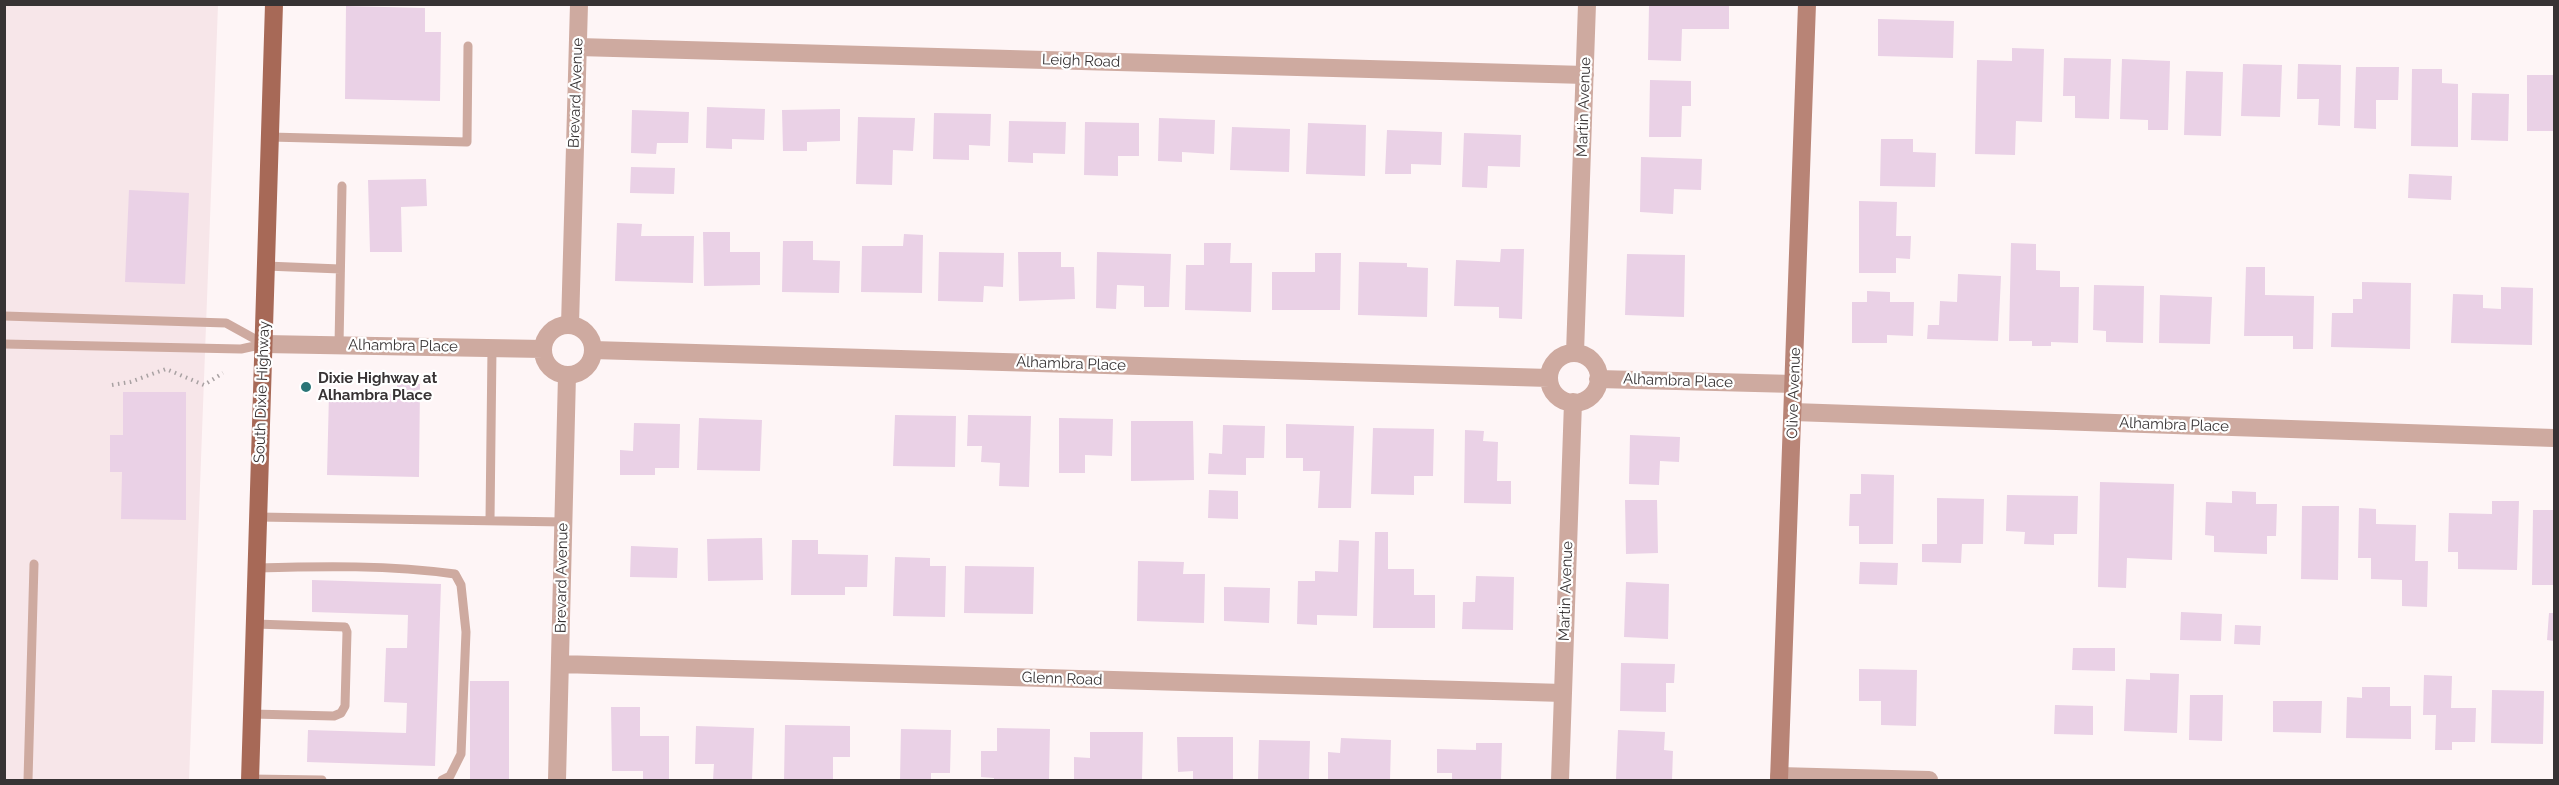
<!DOCTYPE html>
<style>
body{margin:0}
#map{position:relative;width:2559px;height:785px;overflow:hidden;background:#fef5f6;font-family:Raleway,sans-serif}
canvas{display:block}
.frame{position:absolute;inset:0;border:6px solid #373334;pointer-events:none}
</style>
<div id="map">
<canvas width="2559" height="785"></canvas>
<div class="frame"></div>
</div>
<script>
const ctx = document.querySelector('canvas').getContext('2d');
ctx.lineJoin = 'round';
function fillPath(path, color) {
  ctx.fillStyle = color;
  ctx.fill(path, 'evenodd');
}
function stroke(path, color, width, dash) {
  ctx.strokeStyle = color;
  ctx.lineWidth = width;
  ctx.lineCap = dash ? 'butt' : 'round';
  ctx.setLineDash(dash || []);
  ctx.stroke(path);
}
function drawText(font, color, halo, rows, align = 'center') {
  ctx.font = font + ' Raleway,sans-serif';
  ctx.lineWidth = 4.5;
  ctx.setLineDash([]);
  ctx.textBaseline = 'middle';
  ctx.strokeStyle = halo;
  ctx.fillStyle = color;
  for (const [text, x, y, turn = 0] of rows) {
    ctx.save();
    ctx.translate(x, y);
    ctx.rotate((+turn || 0) * Math.PI / 180);
    ctx.textAlign = isNaN(turn) ? turn : align;
    if (halo) ctx.strokeText(text, 0, 0);
    ctx.fillText(text, 0, 0);
    ctx.restore();
  }
}
fillPath(new Path2D(`
 M 5,5 L 218,5 L 189,780 L 5,780 Z`), '#f7e6e9');
fillPath(new Path2D(`
 M 1649,5 L 1729,5 L 1729,29 L 1682,29 L 1681,61 L 1648,60 Z
 M 346,6 L 425,8 L 425,32 L 441,32 L 440,101 L 345,99 Z
 M 1878,19 L 1954,21 L 1953,58 L 1878,56 Z
 M 2012,48 L 2044,49 L 2042,122 L 2016,121 L 2015,155 L 1975,154 L 1977,60 L 2012,61 Z
 M 2064,58 L 2111,59 L 2109,119 L 2075,118 L 2075,96 L 2063,96 Z
 M 2122,59 L 2170,61 L 2168,130 L 2148,130 L 2148,120 L 2120,119 Z
 M 2243,64 L 2282,65 L 2280,117 L 2241,116 Z
 M 2298,64 L 2341,65 L 2340,126 L 2318,125 L 2319,99 L 2297,99 Z
 M 2356,67 L 2399,67 L 2398,100 L 2376,100 L 2376,129 L 2354,128 Z
 M 2412,69 L 2442,69 L 2442,83 L 2458,84 L 2458,147 L 2411,146 Z
 M 2186,71 L 2223,72 L 2221,136 L 2184,135 Z
 M 2527,75 L 2554,75 L 2554,131 L 2527,131 Z
 M 1650,80 L 1691,81 L 1691,106 L 1682,106 L 1681,137 L 1649,137 Z
 M 2472,93 L 2509,94 L 2508,141 L 2471,140 Z
 M 707,107 L 765,109 L 764,140 L 732,139 L 732,149 L 706,148 Z
 M 840,109 L 840,141 L 807,142 L 807,151 L 783,151 L 782,110 Z
 M 632,110 L 689,112 L 688,143 L 657,143 L 656,154 L 631,153 Z
 M 934,113 L 991,114 L 990,146 L 969,145 L 969,160 L 933,159 Z
 M 858,117 L 915,118 L 913,151 L 893,150 L 892,185 L 856,184 Z
 M 1159,118 L 1215,120 L 1214,154 L 1182,152 L 1182,162 L 1158,161 Z
 M 1009,121 L 1066,122 L 1065,154 L 1033,153 L 1033,163 L 1008,162 Z
 M 1085,122 L 1139,123 L 1139,156 L 1118,156 L 1118,176 L 1084,175 Z
 M 1308,123 L 1366,125 L 1365,176 L 1306,174 Z
 M 1232,127 L 1290,129 L 1289,172 L 1230,170 Z
 M 1387,130 L 1442,132 L 1441,165 L 1411,164 L 1411,174 L 1385,174 Z
 M 1464,133 L 1521,135 L 1520,167 L 1488,166 L 1487,188 L 1462,187 Z
 M 1881,139 L 1913,139 L 1913,152 L 1936,153 L 1935,187 L 1880,186 Z
 M 1641,157 L 1702,159 L 1701,190 L 1674,189 L 1673,214 L 1640,212 Z
 M 631,167 L 675,168 L 674,194 L 630,193 Z
 M 2409,174 L 2452,176 L 2451,200 L 2408,198 Z
 M 426,179 L 427,206 L 401,207 L 402,252 L 370,252 L 368,180 Z
 M 129,190 L 189,193 L 185,284 L 125,282 Z
 M 1859,201 L 1897,202 L 1896,236 L 1911,236 L 1910,259 L 1896,258 L 1896,273 L 1859,273 Z
 M 617,223 L 642,224 L 641,236 L 694,236 L 693,283 L 615,281 Z
 M 703,232 L 730,232 L 730,252 L 760,252 L 760,285 L 704,286 Z
 M 904,234 L 923,235 L 922,293 L 861,292 L 862,246 L 903,246 Z
 M 783,241 L 813,241 L 813,260 L 840,261 L 839,293 L 782,292 Z
 M 1204,243 L 1231,243 L 1230,263 L 1252,263 L 1251,312 L 1185,310 L 1186,265 L 1204,265 Z
 M 2011,243 L 2036,244 L 2036,270 L 2060,271 L 2060,287 L 2079,287 L 2078,343 L 2051,342 L 2051,346 L 2032,346 L 2032,341 L 2009,341 Z
 M 1501,249 L 1524,249 L 1522,319 L 1499,318 L 1499,307 L 1454,306 L 1456,260 L 1500,262 Z
 M 939,252 L 1004,253 L 1003,287 L 984,286 L 983,302 L 938,301 Z
 M 1018,252 L 1061,252 L 1061,267 L 1074,267 L 1075,299 L 1019,301 Z
 M 1097,252 L 1171,254 L 1169,307 L 1144,307 L 1144,286 L 1117,285 L 1116,309 L 1096,308 Z
 M 1315,253 L 1341,253 L 1340,310 L 1272,310 L 1272,272 L 1315,272 Z
 M 1627,254 L 1685,255 L 1684,317 L 1625,315 Z
 M 1359,262 L 1407,263 L 1407,267 L 1428,268 L 1427,317 L 1358,315 Z
 M 2246,267 L 2265,267 L 2265,295 L 2314,296 L 2313,349 L 2293,349 L 2293,336 L 2244,336 Z
 M 1958,274 L 2001,276 L 1998,341 L 1927,339 L 1928,325 L 1939,325 L 1940,301 L 1957,302 Z
 M 2362,282 L 2411,283 L 2410,349 L 2331,347 L 2332,313 L 2353,313 L 2353,299 L 2362,299 Z
 M 2094,285 L 2144,286 L 2143,343 L 2106,342 L 2106,331 L 2093,330 Z
 M 2501,287 L 2533,288 L 2532,345 L 2451,343 L 2453,294 L 2483,295 L 2483,308 L 2501,309 Z
 M 1867,291 L 1890,292 L 1890,302 L 1914,302 L 1913,336 L 1887,335 L 1887,343 L 1852,343 L 1852,302 L 1867,302 Z
 M 2160,295 L 2212,297 L 2210,344 L 2159,343 Z
 M 397,384 L 420,384 L 419,477 L 327,475 L 329,393 L 397,394 Z
 M 123,392 L 186,392 L 186,520 L 121,519 L 122,472 L 110,472 L 110,435 L 123,435 Z
 M 895,415 L 956,416 L 955,467 L 893,466 Z
 M 968,415 L 1031,416 L 1029,487 L 999,486 L 1000,463 L 981,462 L 982,446 L 967,446 Z
 M 699,418 L 762,420 L 760,471 L 697,470 Z
 M 1059,418 L 1113,419 L 1112,456 L 1085,455 L 1085,473 L 1059,473 Z
 M 1131,421 L 1193,421 L 1194,480 L 1131,481 Z
 M 634,423 L 680,424 L 679,468 L 655,468 L 655,475 L 620,475 L 620,450 L 633,451 Z
 M 1286,424 L 1354,426 L 1351,508 L 1318,508 L 1320,471 L 1303,471 L 1303,458 L 1286,458 Z
 M 1223,425 L 1265,426 L 1264,458 L 1246,458 L 1246,475 L 1208,474 L 1209,453 L 1222,454 Z
 M 1373,428 L 1434,429 L 1433,476 L 1414,476 L 1414,495 L 1371,494 Z
 M 1465,430 L 1484,431 L 1483,441 L 1498,442 L 1497,481 L 1511,481 L 1511,504 L 1464,503 Z
 M 1630,435 L 1680,437 L 1679,462 L 1660,461 L 1659,485 L 1629,484 Z
 M 1861,474 L 1894,475 L 1893,544 L 1859,544 L 1859,526 L 1849,526 L 1850,494 L 1861,494 Z
 M 2100,482 L 2174,484 L 2172,560 L 2127,558 L 2126,588 L 2098,587 Z
 M 1209,490 L 1238,491 L 1238,519 L 1208,518 Z
 M 2232,491 L 2256,492 L 2256,504 L 2277,504 L 2276,536 L 2267,536 L 2267,554 L 2214,552 L 2214,536 L 2205,535 L 2206,502 L 2232,503 Z
 M 2007,495 L 2078,496 L 2077,534 L 2054,534 L 2054,545 L 2024,544 L 2025,532 L 2006,531 Z
 M 1937,498 L 1984,499 L 1983,544 L 1962,544 L 1961,563 L 1922,562 L 1922,544 L 1937,544 Z
 M 1625,500 L 1657,500 L 1658,553 L 1626,554 Z
 M 2492,501 L 2519,501 L 2517,570 L 2458,569 L 2458,552 L 2448,552 L 2449,513 L 2492,514 Z
 M 2302,506 L 2339,506 L 2338,580 L 2301,579 Z
 M 2359,508 L 2376,509 L 2376,524 L 2416,525 L 2415,561 L 2428,561 L 2427,607 L 2402,606 L 2402,580 L 2371,579 L 2371,558 L 2358,558 Z
 M 2533,510 L 2554,510 L 2554,585 L 2532,585 Z
 M 1375,532 L 1388,532 L 1388,569 L 1414,569 L 1414,595 L 1435,595 L 1435,628 L 1373,628 Z
 M 762,538 L 763,580 L 708,581 L 707,539 Z
 M 792,540 L 818,540 L 818,554 L 868,555 L 867,587 L 845,587 L 845,595 L 791,595 Z
 M 1339,540 L 1359,541 L 1357,616 L 1317,615 L 1317,625 L 1297,624 L 1298,581 L 1315,581 L 1315,571 L 1338,572 Z
 M 631,546 L 678,548 L 677,578 L 630,577 Z
 M 895,557 L 930,558 L 930,566 L 946,566 L 945,617 L 893,616 Z
 M 1138,561 L 1184,562 L 1183,574 L 1205,574 L 1204,623 L 1137,621 Z
 M 1860,562 L 1898,563 L 1897,585 L 1859,584 Z
 M 965,566 L 1034,567 L 1033,614 L 964,613 Z
 M 1476,576 L 1514,577 L 1513,630 L 1462,629 L 1463,602 L 1475,602 Z
 M 312,580 L 441,584 L 435,766 L 307,762 L 308,730 L 406,733 L 407,703 L 384,702 L 386,648 L 407,648 L 408,615 L 312,612 Z
 M 1626,582 L 1669,584 L 1668,639 L 1624,637 Z
 M 1224,587 L 1270,588 L 1269,623 L 1224,621 Z
 M 2181,612 L 2222,614 L 2221,641 L 2180,640 Z
 M 2549,613 L 2554,613 L 2554,641 L 2547,640 Z
 M 2235,625 L 2261,626 L 2260,645 L 2234,644 Z
 M 2073,648 L 2115,648 L 2115,671 L 2072,670 Z
 M 1621,663 L 1675,664 L 1674,683 L 1666,683 L 1666,712 L 1620,711 Z
 M 1859,669 L 1917,670 L 1916,726 L 1881,725 L 1881,701 L 1859,701 Z
 M 2150,673 L 2179,674 L 2177,733 L 2124,731 L 2126,679 L 2150,680 Z
 M 2424,675 L 2452,676 L 2451,708 L 2476,708 L 2475,742 L 2452,742 L 2452,750 L 2435,750 L 2436,715 L 2423,715 Z
 M 470,681 L 509,681 L 509,780 L 470,780 Z
 M 2362,687 L 2390,687 L 2390,706 L 2411,706 L 2411,739 L 2346,738 L 2347,697 L 2362,698 Z
 M 2492,690 L 2544,691 L 2543,744 L 2491,743 Z
 M 2190,695 L 2223,695 L 2222,741 L 2189,740 Z
 M 2273,701 L 2322,701 L 2321,733 L 2273,732 Z
 M 2055,705 L 2093,706 L 2093,735 L 2054,734 Z
 M 611,707 L 640,707 L 640,736 L 669,736 L 669,780 L 643,780 L 643,771 L 612,771 Z
 M 785,725 L 850,726 L 850,757 L 833,757 L 833,780 L 784,780 Z
 M 696,726 L 754,728 L 752,780 L 713,780 L 714,764 L 695,764 Z
 M 997,728 L 1050,729 L 1049,780 L 994,780 L 994,778 L 981,777 L 981,751 L 997,751 Z
 M 901,729 L 951,730 L 950,773 L 931,773 L 931,780 L 900,780 Z
 M 1618,730 L 1665,732 L 1664,750 L 1673,751 L 1672,780 L 1616,780 Z
 M 1090,732 L 1143,732 L 1142,780 L 1074,780 L 1074,757 L 1090,758 Z
 M 1177,737 L 1233,737 L 1233,779 L 1193,780 L 1193,771 L 1178,772 Z
 M 1341,738 L 1391,740 L 1390,780 L 1328,780 L 1328,752 L 1340,753 Z
 M 1259,740 L 1310,741 L 1309,780 L 1258,780 Z
 M 1476,743 L 1502,743 L 1501,780 L 1452,780 L 1452,773 L 1437,773 L 1437,749 L 1476,750 Z`), '#ead1e6');
stroke(new Path2D(`
 M 112,385 L 130,382 L 166,369 L 204,385 L 223,373`), '#a8a1a2', 4, [1.5, 4.5]);
stroke(new Path2D(`
 M 270,137 L 467,142 L 468,46
 M 266,266 L 340,269
 M 4,316 L 226,323 L 264,344
 M 4,344 L 241,349 L 264,344
 M 339,345 L 342,186
 M 258,517 L 564,522
 M 490,520 L 492,348
 M 257,568 C 323,566 389,565 455,574 L 461,585 L 466,632 L 461,754 L 450,776 L 442,780
 M 252,714 L 334,716 L 341,713 L 345,706 L 347,632 L 345,627 L 255,624
 M 250,779 L 322,780
 M 28,780 L 34,564`), '#ceaaa0', 9);
stroke(new Path2D(`
 M 578,47 L 1585,75
 M 570,325 L 579,4
 M543 350a25 25 0 1 1 50 0a25 25 0 1 1-50 0Z
 M 264,344 L 543,349
 M 593,350 L 1549,378
 M 1575,353 L 1587,4
 M1549 378a25 25 0 1 1 50 0a25 25 0 1 1-50 0Z
 M 1598,379 L 1794,384
 M 1793,412 L 2554,438
 M 560,664 L 1563,693
 M 1779,776 L 1929,780
 M 557,780 L 567,375
 M 1560,780 L 1573,402`), '#ceaaa0', 18);
stroke(new Path2D(`
 M 1779,780 L 1807,4`), '#b88476', 18);
stroke(new Path2D(`
 M 250,780 L 274,4`), '#a76957', 18);
for (const [x, y, r, color] of [
 [306,387,6,"#2a7577"]
]) {
  const dot = new Path2D();
  dot.arc(x, y, r, 0, 2 * Math.PI);
  ctx.fillStyle = color;
  ctx.fill(dot);
  stroke(dot, '#fff', 2);
}
drawText('15px', '#373334', '#fff', [
 ["Leigh Road",1081,61,2],
 ["Brevard Avenue",576,93,-88],
 ["Martin Avenue",1584,107,-88],
 ["Alhambra Place",403,346,1],
 ["Alhambra Place",1071,364,2],
 ["Alhambra Place",1678,381,2],
 ["South Dixie Highway",262,392,-88],
 ["Olive Avenue",1794,393,-88],
 ["Alhambra Place",2174,425,2],
 ["Brevard Avenue",562,578,-89],
 ["Martin Avenue",1566,591,-88],
 ["Glenn Road",1062,679,2]
]);
drawText('bold 15px', '#373334', '#fff', [
 ["Dixie Highway at",318,378],
 ["Alhambra Place",318,395]
], 'left');
</script>
